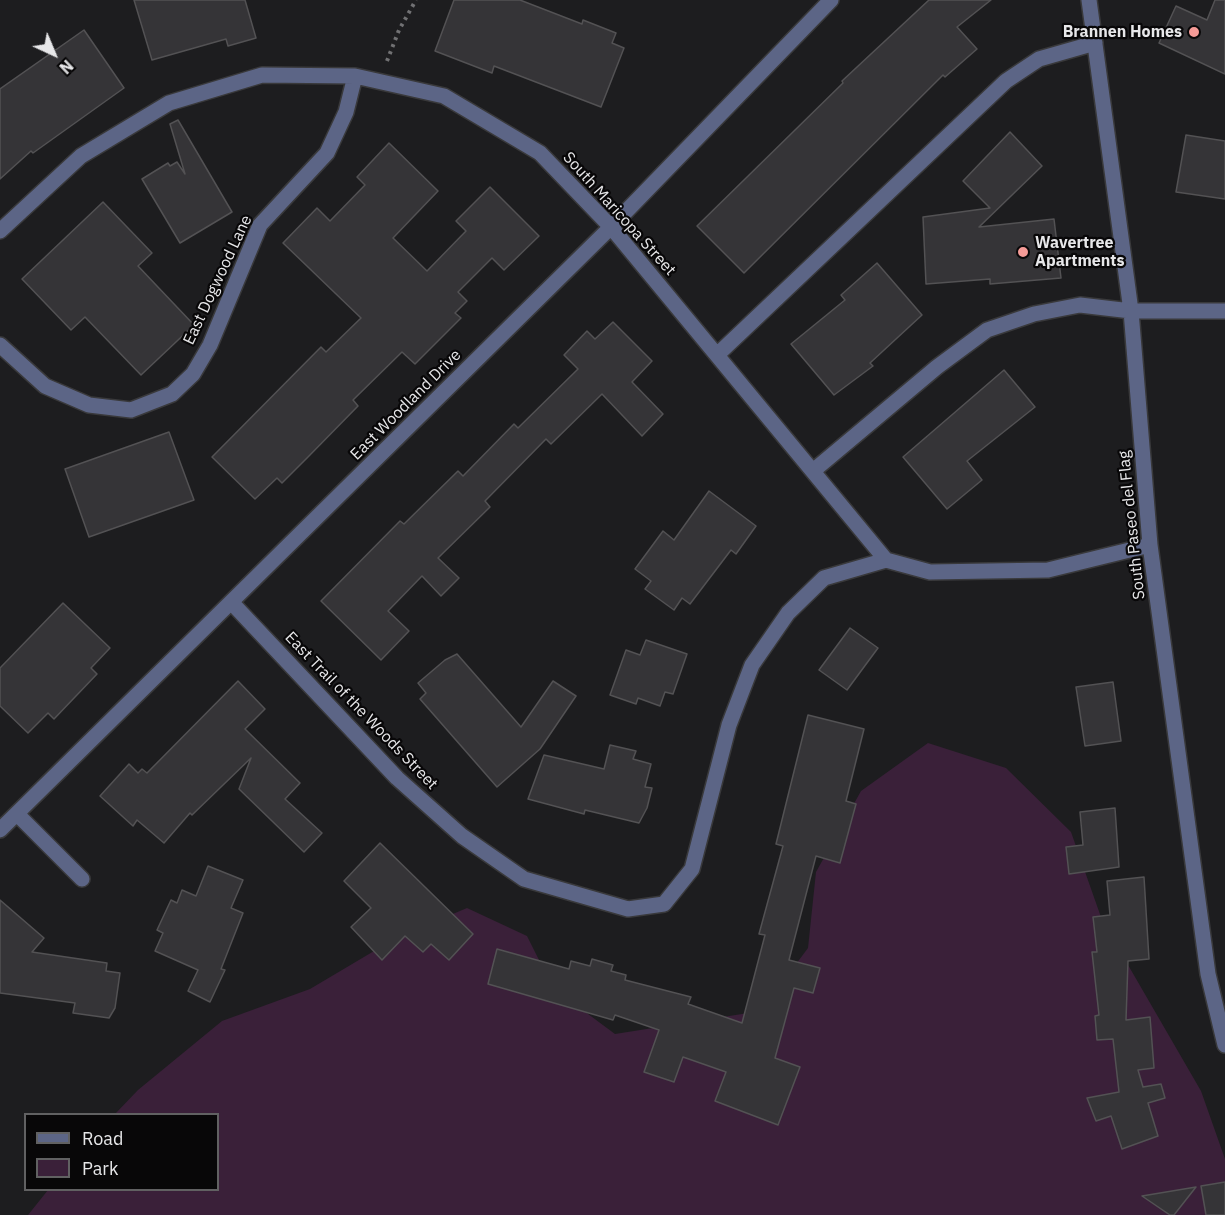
<!DOCTYPE html>
<style>
body{margin:0}
#map{position:relative;width:1225px;height:1215px;overflow:hidden;background:#1d1d1f;font-family:"IBM Plex Sans",sans-serif}
canvas{display:block}
.legend{position:absolute;left:24px;top:1113px;width:195px;height:78px;box-sizing:border-box;background:#080708;border:2px solid #616162;margin:0;padding:8px 10px;list-style:none;font-size:18px;color:#e7e7e9}
.legend li{display:flex;align-items:center;gap:12px;height:30px}
.legend b{width:30px;border:2px solid #616162}
.north{position:absolute;left:24px;top:24px;width:60px;height:60px;-webkit-text-stroke:4px #080708;paint-order:stroke;rotate:136deg;font-size:16px;font-weight:700;line-height:24px;text-align:center;color:#e7e7e9}
.north::after{content:'';display:block;margin:auto;width:21px;height:27px;background:#e7e7e9;clip-path:polygon(50% 0,100% 100%,50% 72%,0 100%)}
</style>
<div id="map">
<canvas width="1225" height="1215"></canvas>
<ul class="legend">
<li><b style="height:8px;background:#5c6586"></b>Road</li>
<li><b style="height:16px;background:#3a2039"></b>Park</li>
</ul>
<div class="north">N</div>
</div>
<script>
const ctx = document.querySelector('canvas').getContext('2d');
ctx.lineJoin = 'round';
function fillPath(path, color) {
  ctx.fillStyle = color;
  ctx.fill(path, 'evenodd');
}
function stroke(path, color, width, dash) {
  ctx.strokeStyle = color;
  ctx.lineWidth = width;
  ctx.lineCap = dash ? 'butt' : 'round';
  ctx.setLineDash(dash || []);
  ctx.stroke(path);
}
function drawText(font, color, halo, rows, align = 'center') {
  ctx.font = font + ' "IBM Plex Sans",sans-serif';
  ctx.lineWidth = 4.5;
  ctx.setLineDash([]);
  ctx.textBaseline = 'middle';
  ctx.strokeStyle = halo;
  ctx.fillStyle = color;
  for (const [text, x, y, turn = 0] of rows) {
    ctx.save();
    ctx.translate(x, y);
    ctx.rotate((+turn || 0) * Math.PI / 180);
    ctx.textAlign = isNaN(turn) ? turn : align;
    if (halo) ctx.strokeText(text, 0, 0);
    ctx.fillText(text, 0, 0);
    ctx.restore();
  }
}
fillPath(new Path2D(`
 M 928,743 L 1006,768 L 1071,832 L 1102,920 L 1201,1091 L 1225,1159 L 1225,1215 L 28,1215 L 48,1190 L 218,1190 L 218,1114 L 115,1114 L 138,1090 L 222,1021 L 310,989 L 396,938 L 467,908 L 527,936 L 553,988 L 615,1034 L 761,1011 L 808,948 L 816,872 L 861,791 Z`), '#3a2039');
const building = new Path2D(`
 M 134,0 L 245,0 L 256,38 L 228,46 L 226,39 L 152,60 Z
 M 454,0 L 520,0 L 582,24 L 583,20 L 616,33 L 612,43 L 624,48 L 601,107 L 494,66 L 492,73 L 435,51 Z
 M 929,0 L 991,0 L 957,27 L 977,49 L 945,77 L 943,75 L 744,273 L 697,226 L 843,83 L 842,81 Z
 M 1215,0 L 1225,0 L 1225,74 L 1159,43 L 1176,6 L 1207,20 Z
 M 84,30 L 124,88 L 33,153 L 31,151 L 0,179 L 0,89 Z
 M 178,120 L 232,212 L 180,243 L 142,179 L 168,163 L 170,166 L 177,162 L 185,174 L 170,124 Z
 M 1010,132 L 1042,166 L 979,227 L 1054,219 L 1061,278 L 990,284 L 990,279 L 926,284 L 923,217 L 990,208 L 963,181 Z
 M 1186,135 L 1225,141 L 1225,199 L 1176,192 Z
 M 389,143 L 438,191 L 393,238 L 427,271 L 466,231 L 456,221 L 490,187 L 539,236 L 504,270 L 492,258 L 458,292 L 467,301 L 455,313 L 461,318 L 415,364 L 402,352 L 353,400 L 358,406 L 308,457 L 282,483 L 277,478 L 255,499 L 212,457 L 321,347 L 326,352 L 361,318 L 283,243 L 317,208 L 330,221 L 365,185 L 357,177 Z
 M 103,202 L 152,253 L 138,266 L 194,325 L 141,375 L 85,317 L 71,330 L 22,279 Z
 M 877,263 L 922,315 L 870,363 L 873,366 L 834,395 L 791,344 L 845,300 L 841,295 Z
 M 613,322 L 652,361 L 632,382 L 663,414 L 642,436 L 602,394 L 551,444 L 546,439 L 485,501 L 490,507 L 438,558 L 459,578 L 441,596 L 422,576 L 388,611 L 409,631 L 381,660 L 321,601 L 400,521 L 404,524 L 458,471 L 463,476 L 514,424 L 518,428 L 578,369 L 564,355 L 587,331 L 595,339 Z
 M 1004,370 L 1035,407 L 967,461 L 982,480 L 947,509 L 903,457 Z
 M 169,432 L 194,500 L 89,537 L 65,469 Z
 M 709,491 L 756,526 L 736,554 L 731,550 L 690,604 L 682,598 L 674,610 L 645,589 L 651,581 L 635,569 L 663,531 L 674,540 Z
 M 63,603 L 110,648 L 91,668 L 97,674 L 54,719 L 48,713 L 28,733 L 0,706 L 0,668 Z
 M 850,628 L 878,648 L 847,690 L 819,670 Z
 M 646,640 L 687,654 L 673,694 L 665,692 L 660,706 L 638,698 L 636,704 L 610,695 L 626,650 L 640,655 Z
 M 457,654 L 521,727 L 553,681 L 576,696 L 540,749 L 497,787 L 420,699 L 426,693 L 418,683 L 445,660 Z
 M 238,681 L 265,709 L 245,729 L 300,783 L 285,799 L 322,833 L 304,852 L 239,789 L 251,758 L 192,815 L 190,813 L 164,843 L 137,820 L 133,826 L 100,796 L 129,764 L 138,773 L 142,769 L 147,773 Z
 M 1113,682 L 1121,741 L 1085,746 L 1076,687 Z
 M 808,715 L 864,729 L 846,801 L 856,804 L 840,863 L 816,856 L 789,960 L 820,968 L 813,993 L 794,988 L 775,1058 L 800,1067 L 778,1125 L 715,1101 L 726,1072 L 683,1057 L 674,1082 L 644,1072 L 659,1030 L 615,1015 L 613,1020 L 488,984 L 497,949 L 569,969 L 571,961 L 590,966 L 592,959 L 613,965 L 611,971 L 626,975 L 625,980 L 691,997 L 688,1004 L 742,1023 L 765,935 L 759,934 L 783,846 L 776,844 Z
 M 610,745 L 636,751 L 633,759 L 651,764 L 645,787 L 652,788 L 647,808 L 639,823 L 585,810 L 584,814 L 528,799 L 544,755 L 604,769 Z
 M 1115,808 L 1119,867 L 1069,874 L 1066,847 L 1083,845 L 1080,812 Z
 M 380,843 L 473,934 L 449,960 L 431,944 L 423,952 L 405,936 L 382,960 L 351,927 L 371,908 L 344,881 Z
 M 208,866 L 243,880 L 231,908 L 243,913 L 221,969 L 225,970 L 210,1002 L 188,991 L 198,970 L 155,951 L 163,933 L 157,930 L 171,900 L 177,903 L 182,890 L 196,896 Z
 M 1144,877 L 1149,959 L 1128,961 L 1126,1020 L 1150,1017 L 1154,1068 L 1138,1070 L 1143,1087 L 1161,1084 L 1165,1098 L 1148,1103 L 1158,1136 L 1122,1149 L 1111,1116 L 1096,1121 L 1087,1098 L 1119,1092 L 1113,1039 L 1097,1040 L 1095,1016 L 1099,1015 L 1092,952 L 1097,952 L 1093,917 L 1110,915 L 1107,881 Z
 M 0,900 L 44,938 L 32,952 L 107,963 L 106,971 L 120,973 L 115,1008 L 109,1018 L 73,1013 L 75,1003 L 0,993 Z
 M 1225,1182 L 1225,1215 L 1206,1215 L 1201,1186 Z
 M 1196,1187 L 1174,1215 L 1170,1215 L 1142,1196 Z`);
fillPath(building, '#353437');
stroke(building, '#535254', 1.5);
const minor = new Path2D(`
 M 1089,0 L 1131,311 L 1150,545 L 1208,974 L 1225,1045
 M 0,231 L 81,156 L 169,103 L 262,75 L 355,76 L 444,96 L 540,153 L 611,227 L 886,560 L 930,572 L 1048,570 L 1150,545
 M 0,345 L 45,386 L 89,405 L 131,410 L 172,394 L 193,374 L 210,345 L 260,225 L 327,153 L 346,112 L 355,76
 M 717,355 L 1006,81 L 1039,59 L 1095,43
 M 813,471 L 937,367 L 987,330 L 1034,314 L 1080,305 L 1131,311 L 1225,311
 M 232,603 L 397,778 L 462,836 L 524,879 L 628,909 L 664,904 L 692,869 L 729,725 L 752,665 L 788,613 L 824,578 L 886,560
 M 17,814 L 82,879
 M 0,830 L 611,227 L 831,0`);
stroke(minor, '#39393b', 18);
stroke(new Path2D(`
 M 387,61 L 399,30 L 416,0`), '#717173', 4, [3, 4.5]);
stroke(minor, '#5c6586', 15);
for (const [x, y, r, color] of [
 [1194,32,6,"#f59b97"],
 [1023,252,6,"#f59b97"]
]) {
  const dot = new Path2D();
  dot.arc(x, y, r, 0, 2 * Math.PI);
  ctx.fillStyle = color;
  ctx.fill(dot);
  stroke(dot, '#080708', 2);
}
drawText('bold 16px', '#e7e7e9', '#080708', [
 ["Brannen Homes",1182,32],
 ["Wavertree",1035,243,"left"],
 ["Apartments",1035,261,"left"]
], 'right');
drawText('16px', '#e7e7e9', '#080708', [
 ["South Maricopa Street",619,214,48],
 ["East Dogwood Lane",218,280,-65],
 ["East Woodland Drive",406,405,-45],
 ["South Paseo del Flag",1132,525,-96],
 ["East Trail of the Woods Street",361,711,46]
]);
</script>
